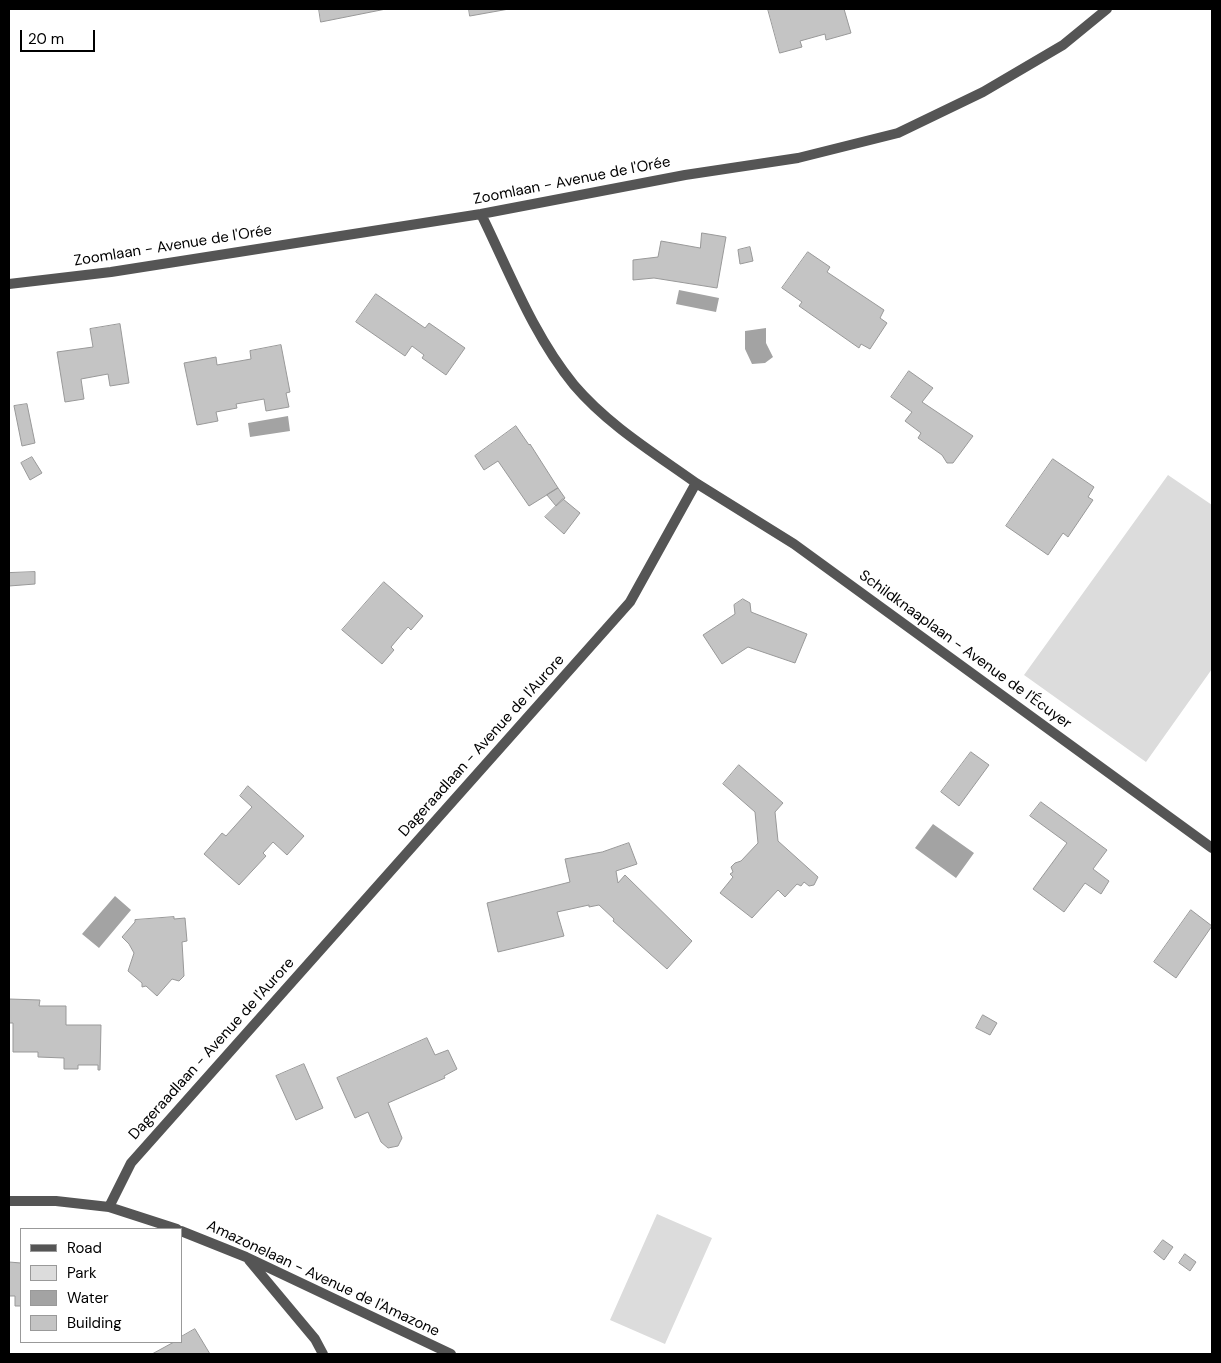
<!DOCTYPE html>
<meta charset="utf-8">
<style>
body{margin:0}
#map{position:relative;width:1221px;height:1363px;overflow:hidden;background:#fff;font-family:"DM Sans",sans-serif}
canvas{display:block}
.frame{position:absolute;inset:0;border:10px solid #000;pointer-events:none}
.legend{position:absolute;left:20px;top:1228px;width:162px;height:115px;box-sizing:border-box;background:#fff;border:1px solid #999;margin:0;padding:6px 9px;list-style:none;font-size:15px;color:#000}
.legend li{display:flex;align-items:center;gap:10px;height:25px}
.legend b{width:25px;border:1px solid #999}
.scale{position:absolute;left:20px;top:30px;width:75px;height:22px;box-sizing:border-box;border:2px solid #000;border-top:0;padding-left:6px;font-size:15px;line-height:18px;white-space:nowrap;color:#000;-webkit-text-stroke:4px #fff;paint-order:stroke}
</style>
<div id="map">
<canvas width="1221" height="1363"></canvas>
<div class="frame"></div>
<ul class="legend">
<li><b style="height:6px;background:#555"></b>Road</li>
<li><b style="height:14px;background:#dcdcdc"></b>Park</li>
<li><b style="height:14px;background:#a3a3a3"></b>Water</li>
<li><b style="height:14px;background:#c4c4c4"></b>Building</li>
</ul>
<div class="scale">20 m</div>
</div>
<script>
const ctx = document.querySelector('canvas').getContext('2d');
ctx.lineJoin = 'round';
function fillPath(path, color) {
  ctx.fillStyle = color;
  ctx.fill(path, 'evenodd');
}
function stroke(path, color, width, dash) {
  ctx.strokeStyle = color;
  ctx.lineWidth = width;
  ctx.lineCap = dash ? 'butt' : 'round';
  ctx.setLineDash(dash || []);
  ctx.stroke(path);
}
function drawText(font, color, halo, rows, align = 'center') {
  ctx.font = font + ' "DM Sans",sans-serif';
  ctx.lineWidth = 4;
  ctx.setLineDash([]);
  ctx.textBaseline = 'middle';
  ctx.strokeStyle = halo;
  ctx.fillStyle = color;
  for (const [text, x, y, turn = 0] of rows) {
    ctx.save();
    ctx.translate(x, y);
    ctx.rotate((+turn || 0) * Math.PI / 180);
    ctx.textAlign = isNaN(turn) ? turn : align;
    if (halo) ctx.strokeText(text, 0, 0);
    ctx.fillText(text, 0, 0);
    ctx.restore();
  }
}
fillPath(new Path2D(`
 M 1168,475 L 1212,505 L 1212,669 L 1146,762 L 1024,675 Z
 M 657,1214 L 712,1238 L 665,1344 L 610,1320 Z`), '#dcdcdc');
fillPath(new Path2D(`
 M 679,290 L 719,298 L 716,312 L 676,304 Z
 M 766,328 L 766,343 L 773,357 L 765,363 L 752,364 L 745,349 L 745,331 Z
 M 288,416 L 290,431 L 250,437 L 248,423 Z
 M 933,824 L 974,853 L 956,878 L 915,848 Z
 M 115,896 L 131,910 L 99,948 L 82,934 Z`), '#a3a3a3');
const building = new Path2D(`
 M 319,9 L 386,9 L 321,22 Z
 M 469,9 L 509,9 L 470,16 Z
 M 768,9 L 844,9 L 851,33 L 826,40 L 825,34 L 800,41 L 802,47 L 780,53 Z
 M 702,233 L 726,237 L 717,288 L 654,278 L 633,280 L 633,260 L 658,257 L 661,241 L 700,248 Z
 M 750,247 L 753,261 L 740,264 L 738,250 Z
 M 808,252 L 830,267 L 827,272 L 884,310 L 880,318 L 887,323 L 870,349 L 861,344 L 859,348 L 799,306 L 802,302 L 782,288 Z
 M 376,294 L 425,328 L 429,323 L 465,348 L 446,375 L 422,358 L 424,355 L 412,346 L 405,356 L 356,322 Z
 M 120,324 L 129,383 L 110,386 L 108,374 L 81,379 L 84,399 L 65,402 L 57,352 L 93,347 L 90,329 Z
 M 281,345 L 290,392 L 286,393 L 289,407 L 266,411 L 264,399 L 236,404 L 237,408 L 216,412 L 218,421 L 197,425 L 184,363 L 216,357 L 217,365 L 251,359 L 250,351 Z
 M 909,371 L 933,388 L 922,402 L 973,436 L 953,463 L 947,463 L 942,455 L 918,438 L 921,433 L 905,421 L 912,412 L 891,397 Z
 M 27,404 L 35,443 L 22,446 L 14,406 Z
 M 516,426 L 529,445 L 530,444 L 558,488 L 529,506 L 498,461 L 484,470 L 475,456 Z
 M 32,457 L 42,473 L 30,480 L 21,463 Z
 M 1053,459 L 1094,487 L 1088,497 L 1093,500 L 1068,537 L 1063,533 L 1048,555 L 1006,526 Z
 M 558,488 L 565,498 L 556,506 L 547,495 Z
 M 563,499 L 580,513 L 564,534 L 545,517 Z
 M 35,572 L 35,584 L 9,586 L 9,573 Z
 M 384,582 L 423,616 L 411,630 L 408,627 L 391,647 L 394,650 L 382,664 L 342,630 Z
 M 743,599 L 750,603 L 751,612 L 807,634 L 795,663 L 748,647 L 722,664 L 703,635 L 735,614 L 734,605 Z
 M 971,752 L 989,765 L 959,806 L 941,792 Z
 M 739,765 L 783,803 L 775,812 L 778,841 L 818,877 L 814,885 L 809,886 L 804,882 L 801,886 L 797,884 L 785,897 L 778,890 L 752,918 L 720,893 L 733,877 L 730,874 L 733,872 L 731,867 L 735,863 L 741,861 L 758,843 L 755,812 L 723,784 Z
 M 248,786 L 304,836 L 287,855 L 273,842 L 263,853 L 266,856 L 239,885 L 204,854 L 222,833 L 226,836 L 252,807 L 240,796 Z
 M 1041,802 L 1107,850 L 1093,869 L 1109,881 L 1101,894 L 1085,883 L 1064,912 L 1033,889 L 1067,843 L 1030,816 Z
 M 629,843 L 637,864 L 616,871 L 618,883 L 625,875 L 692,941 L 667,969 L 613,921 L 614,919 L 599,905 L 589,907 L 589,905 L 557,912 L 564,936 L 498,952 L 487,903 L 570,882 L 565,859 L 602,852 Z
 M 1191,910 L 1212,926 L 1176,978 L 1154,962 Z
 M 174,917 L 174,919 L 185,918 L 187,941 L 182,942 L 184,976 L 179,981 L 172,979 L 157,996 L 146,986 L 142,987 L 142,983 L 128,971 L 134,953 L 129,944 L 122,937 L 135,922 L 135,920 Z
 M 9,999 L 40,1000 L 39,1006 L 66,1006 L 66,1025 L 101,1025 L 100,1070 L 98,1070 L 98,1065 L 78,1065 L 78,1069 L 64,1069 L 64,1058 L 38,1057 L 38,1052 L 13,1052 L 13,1023 L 9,1023 Z
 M 983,1015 L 997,1023 L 990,1035 L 976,1028 Z
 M 427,1038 L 435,1055 L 448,1050 L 457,1069 L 444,1076 L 445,1078 L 388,1103 L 402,1138 L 398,1146 L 388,1148 L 381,1142 L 368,1112 L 355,1118 L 337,1078 Z
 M 304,1064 L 323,1108 L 296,1120 L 276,1076 Z
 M 1163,1240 L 1173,1247 L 1164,1260 L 1154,1252 Z
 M 1185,1254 L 1196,1262 L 1190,1271 L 1179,1263 Z
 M 9,1262 L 21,1263 L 21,1306 L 15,1306 L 15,1296 L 9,1296 Z
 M 195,1329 L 210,1354 L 152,1354 L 174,1342 L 181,1342 L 181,1337 Z`);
fillPath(building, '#c4c4c4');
stroke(building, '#999', 1);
stroke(new Path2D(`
 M 9,284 L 111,272 L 481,214 L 685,175 L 798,158 L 898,133 L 983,92 L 1063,45 L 1107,9
 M 696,483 L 794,544 L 1212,848
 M 9,1201 L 56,1201 L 109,1207 L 131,1163 L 630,602 L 696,483 C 654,453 608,425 574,385 C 533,335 509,271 481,214
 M 109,1207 L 177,1229
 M 181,1231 L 246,1257 L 451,1354
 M 249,1260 L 315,1339 L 323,1354`), '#555', 10);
drawText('15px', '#000', '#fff', [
 ["Zoomlaan - Avenue de l'Orée",572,181,-11],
 ["Zoomlaan - Avenue de l'Orée",173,246,-9],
 ["Schildknaaplaan - Avenue de l'Écuyer",965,650,36],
 ["Dageraadlaan - Avenue de l'Aurore",482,746,-48],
 ["Dageraadlaan - Avenue de l'Aurore",212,1049,-48],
 ["Amazonelaan - Avenue de l'Amazone",323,1279,25]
]);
</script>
